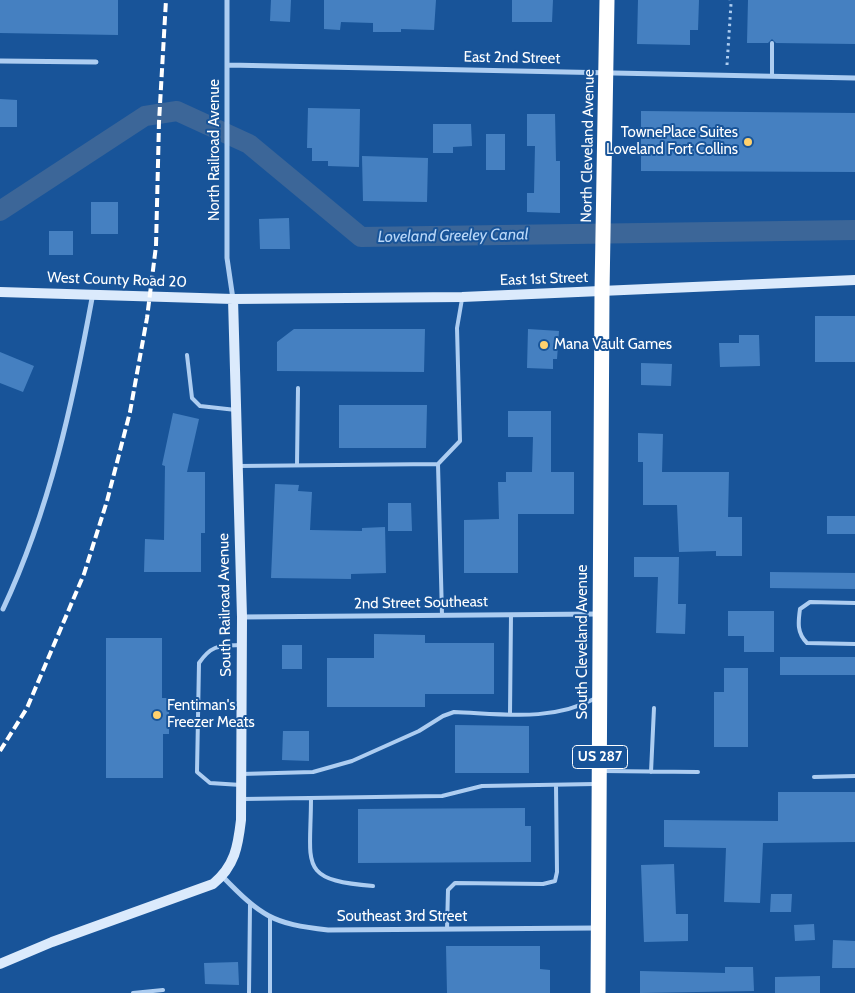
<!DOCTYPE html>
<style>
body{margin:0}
canvas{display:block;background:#185499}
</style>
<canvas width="855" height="993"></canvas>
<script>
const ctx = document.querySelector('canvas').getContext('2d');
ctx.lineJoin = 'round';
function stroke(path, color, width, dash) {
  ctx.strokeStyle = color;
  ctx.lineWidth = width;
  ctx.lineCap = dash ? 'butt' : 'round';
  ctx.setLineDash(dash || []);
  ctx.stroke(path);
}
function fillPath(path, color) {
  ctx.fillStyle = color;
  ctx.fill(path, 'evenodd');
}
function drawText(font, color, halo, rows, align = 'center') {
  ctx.font = font + ' Cabin,sans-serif';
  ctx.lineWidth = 4;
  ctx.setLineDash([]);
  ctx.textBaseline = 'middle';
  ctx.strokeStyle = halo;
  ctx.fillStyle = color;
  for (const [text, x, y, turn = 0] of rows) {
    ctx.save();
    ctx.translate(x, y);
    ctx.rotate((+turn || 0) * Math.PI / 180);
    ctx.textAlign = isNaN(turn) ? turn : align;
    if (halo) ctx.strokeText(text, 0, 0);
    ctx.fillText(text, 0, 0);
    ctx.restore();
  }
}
stroke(new Path2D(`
 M 0,211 L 145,116 L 177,111 L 249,144 L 361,237 L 855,230`), '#3c6698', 20);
fillPath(new Path2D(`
 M 0,0 L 118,0 L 118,35 L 0,33 Z
 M 271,0 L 291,0 L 290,22 L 270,21 Z
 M 324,0 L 436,0 L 434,30 L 401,29 L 401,32 L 373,32 L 373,23 L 341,22 L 340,30 L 324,29 Z
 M 512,0 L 553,0 L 552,22 L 512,22 Z
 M 638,0 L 699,0 L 698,30 L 690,30 L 690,45 L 637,44 Z
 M 748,0 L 855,0 L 855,44 L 776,43 L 772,39 L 768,43 L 747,43 Z
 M 0,99 L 17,100 L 17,127 L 0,127 Z
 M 308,108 L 360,109 L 359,167 L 328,166 L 328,161 L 312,161 L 312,148 L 307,148 Z
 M 641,111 L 855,113 L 855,172 L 641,171 Z
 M 527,114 L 555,114 L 556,161 L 560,161 L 560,213 L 527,212 L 527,193 L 534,193 L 535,146 L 527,146 Z
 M 433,124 L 471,124 L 472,146 L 453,147 L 453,153 L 433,153 Z
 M 486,134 L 505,134 L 505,170 L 486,170 Z
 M 362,156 L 428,158 L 427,202 L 363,201 Z
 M 91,202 L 118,202 L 118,234 L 91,234 Z
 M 289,218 L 290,249 L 260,249 L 259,219 Z
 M 49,231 L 73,231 L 73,255 L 49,255 Z
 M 815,316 L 855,316 L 855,362 L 815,362 Z
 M 294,329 L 425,329 L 424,372 L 277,371 L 277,342 Z
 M 528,329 L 559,331 L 557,359 L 553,359 L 553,369 L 527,368 Z
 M 739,335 L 759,335 L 760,366 L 720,367 L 719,343 L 739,343 Z
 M 0,352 L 34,366 L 23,392 L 0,383 Z
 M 641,363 L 672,364 L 671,386 L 641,385 Z
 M 339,405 L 427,405 L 426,448 L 339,448 Z
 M 508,411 L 551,411 L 551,472 L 574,472 L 574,514 L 518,514 L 518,573 L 464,573 L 464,520 L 499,519 L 498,482 L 506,482 L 506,472 L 532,472 L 533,437 L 508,437 Z
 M 173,413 L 199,419 L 187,472 L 205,472 L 205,533 L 201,533 L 201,572 L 144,572 L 145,539 L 164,540 L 165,466 L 162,465 Z
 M 638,433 L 663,434 L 662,472 L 729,472 L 728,517 L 742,517 L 742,556 L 716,556 L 716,551 L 679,552 L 677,505 L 643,505 L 643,462 L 638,462 Z
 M 275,484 L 299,485 L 298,491 L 312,492 L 310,530 L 362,531 L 362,528 L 385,527 L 386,573 L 351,574 L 351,579 L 271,578 Z
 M 388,503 L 411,503 L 412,531 L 388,531 Z
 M 827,516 L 855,516 L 855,534 L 827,534 Z
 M 634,557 L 679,557 L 678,604 L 686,604 L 685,634 L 656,633 L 658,577 L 634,577 Z
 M 770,572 L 855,573 L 855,589 L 770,588 Z
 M 728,611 L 774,611 L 774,652 L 744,652 L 744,636 L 728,636 Z
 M 374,634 L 425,635 L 425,643 L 494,643 L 494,694 L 425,694 L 425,707 L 327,707 L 327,658 L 374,658 Z
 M 106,638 L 162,638 L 162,698 L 169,698 L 169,734 L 163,734 L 163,778 L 106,778 Z
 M 282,645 L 302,645 L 302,669 L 282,669 Z
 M 780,657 L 855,657 L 855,675 L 780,675 Z
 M 724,668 L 748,668 L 748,747 L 714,747 L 714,692 L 724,692 Z
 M 455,725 L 529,726 L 529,773 L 455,773 Z
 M 283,731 L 309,731 L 309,761 L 282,760 Z
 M 778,792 L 855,792 L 855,842 L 763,843 L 760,903 L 724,902 L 726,848 L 664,847 L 664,820 L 778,821 Z
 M 525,808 L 525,826 L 531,826 L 531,862 L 358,863 L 358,809 Z
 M 674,864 L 676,914 L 688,914 L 688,941 L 644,942 L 641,865 Z
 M 771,894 L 792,894 L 791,912 L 770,912 Z
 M 814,924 L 815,940 L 795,941 L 794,925 Z
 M 833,940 L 855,941 L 855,968 L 832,968 Z
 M 446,946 L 540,946 L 540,969 L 550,970 L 550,993 L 447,993 Z
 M 238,962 L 239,985 L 205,984 L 204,963 Z
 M 725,967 L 753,967 L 754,991 L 640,993 L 640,971 L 725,973 Z
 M 820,976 L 820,993 L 775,993 L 775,977 Z`), '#4580c1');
stroke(new Path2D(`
 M 727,65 L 731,4 L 730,0`), '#adcdf1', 3, [2.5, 4]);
stroke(new Path2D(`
 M 772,76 L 772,43
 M 187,355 L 192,398 L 200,406 L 236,410
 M 438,464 L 442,615
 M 297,465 L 298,388
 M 239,466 L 438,464 L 460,441 L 457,328 L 462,299
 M 855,603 L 810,602 L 800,609 C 798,623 797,633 807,643 L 855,644
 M 510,714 L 511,615
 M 602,771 L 698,772
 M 651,772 L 654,708
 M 241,774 L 313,772 L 352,761 L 419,731 L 443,716 L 454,712 C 503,714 552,722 596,698
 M 814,777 L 855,776
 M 241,785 L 210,783 L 197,772 L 199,663 C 212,644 220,646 242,645
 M 311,798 C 311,865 297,880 373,886
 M 243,799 L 442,796 L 482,786 L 595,784
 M 447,929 L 448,890 L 455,883 L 543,884 L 555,881 L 557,872 L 556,785
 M 133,993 L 163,990
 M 249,993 L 250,905
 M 270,993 L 270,918`), '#adcdf1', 4);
stroke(new Path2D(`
 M 227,0 L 227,258 L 233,299
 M 0,61 L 96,62
 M 228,65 L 855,78
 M 3,609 C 50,509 73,402 93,293
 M 242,617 L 599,614
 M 222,876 C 261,916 272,924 328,930 L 595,928`), '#adcdf1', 5);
stroke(new Path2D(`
 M 0,292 L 233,299 L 462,297 L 855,280
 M 0,964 L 52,942 L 213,884 C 235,866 238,846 241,820 L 242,617 L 233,299`), '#dbeafc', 10);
stroke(new Path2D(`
 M 598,993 L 602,292 L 607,0`), '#fff', 15);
stroke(new Path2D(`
 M 0,751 L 27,708 L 84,574 L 107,501 L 130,412 L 147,318 L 156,246 L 159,122 L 166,0`), '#fff', 4, [9, 4]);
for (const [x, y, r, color] of [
 [748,142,5,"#ffd16d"],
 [544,345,5,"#ffd16d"],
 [157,715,5,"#ffd16d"]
]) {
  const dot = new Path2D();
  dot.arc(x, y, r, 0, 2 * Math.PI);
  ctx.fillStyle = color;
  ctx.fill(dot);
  stroke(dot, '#185499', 2);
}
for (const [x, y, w] of [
 [600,757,55]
]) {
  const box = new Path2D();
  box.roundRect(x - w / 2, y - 11.5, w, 23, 4);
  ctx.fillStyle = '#185499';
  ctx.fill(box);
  stroke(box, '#fff', 1);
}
drawText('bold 14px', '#fff', null, [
 ["US 287",600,757]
]);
drawText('15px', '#fff', '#185499', [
 ["East 2nd Street",512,58,1],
 ["North Cleveland Avenue",588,146,-89],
 ["North Railroad Avenue",215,150,-90],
 ["East 1st Street",544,279,-2],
 ["West County Road 20",117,280,2],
 ["2nd Street Southeast",421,603,-1],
 ["South Railroad Avenue",225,605,-91],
 ["South Cleveland Avenue",583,642,-90],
 ["Southeast 3rd Street",402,917]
]);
drawText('15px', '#fff', '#185499', [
 ["TownePlace Suites",738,133,"right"],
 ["Loveland Fort Collins",738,150,"right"],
 ["Mana Vault Games",554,345],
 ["Fentiman's",167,706],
 ["Freezer Meats",167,723]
], 'left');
drawText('italic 16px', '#b9d7f8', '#185499', [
 ["Loveland Greeley Canal",453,236,-1]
]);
</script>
